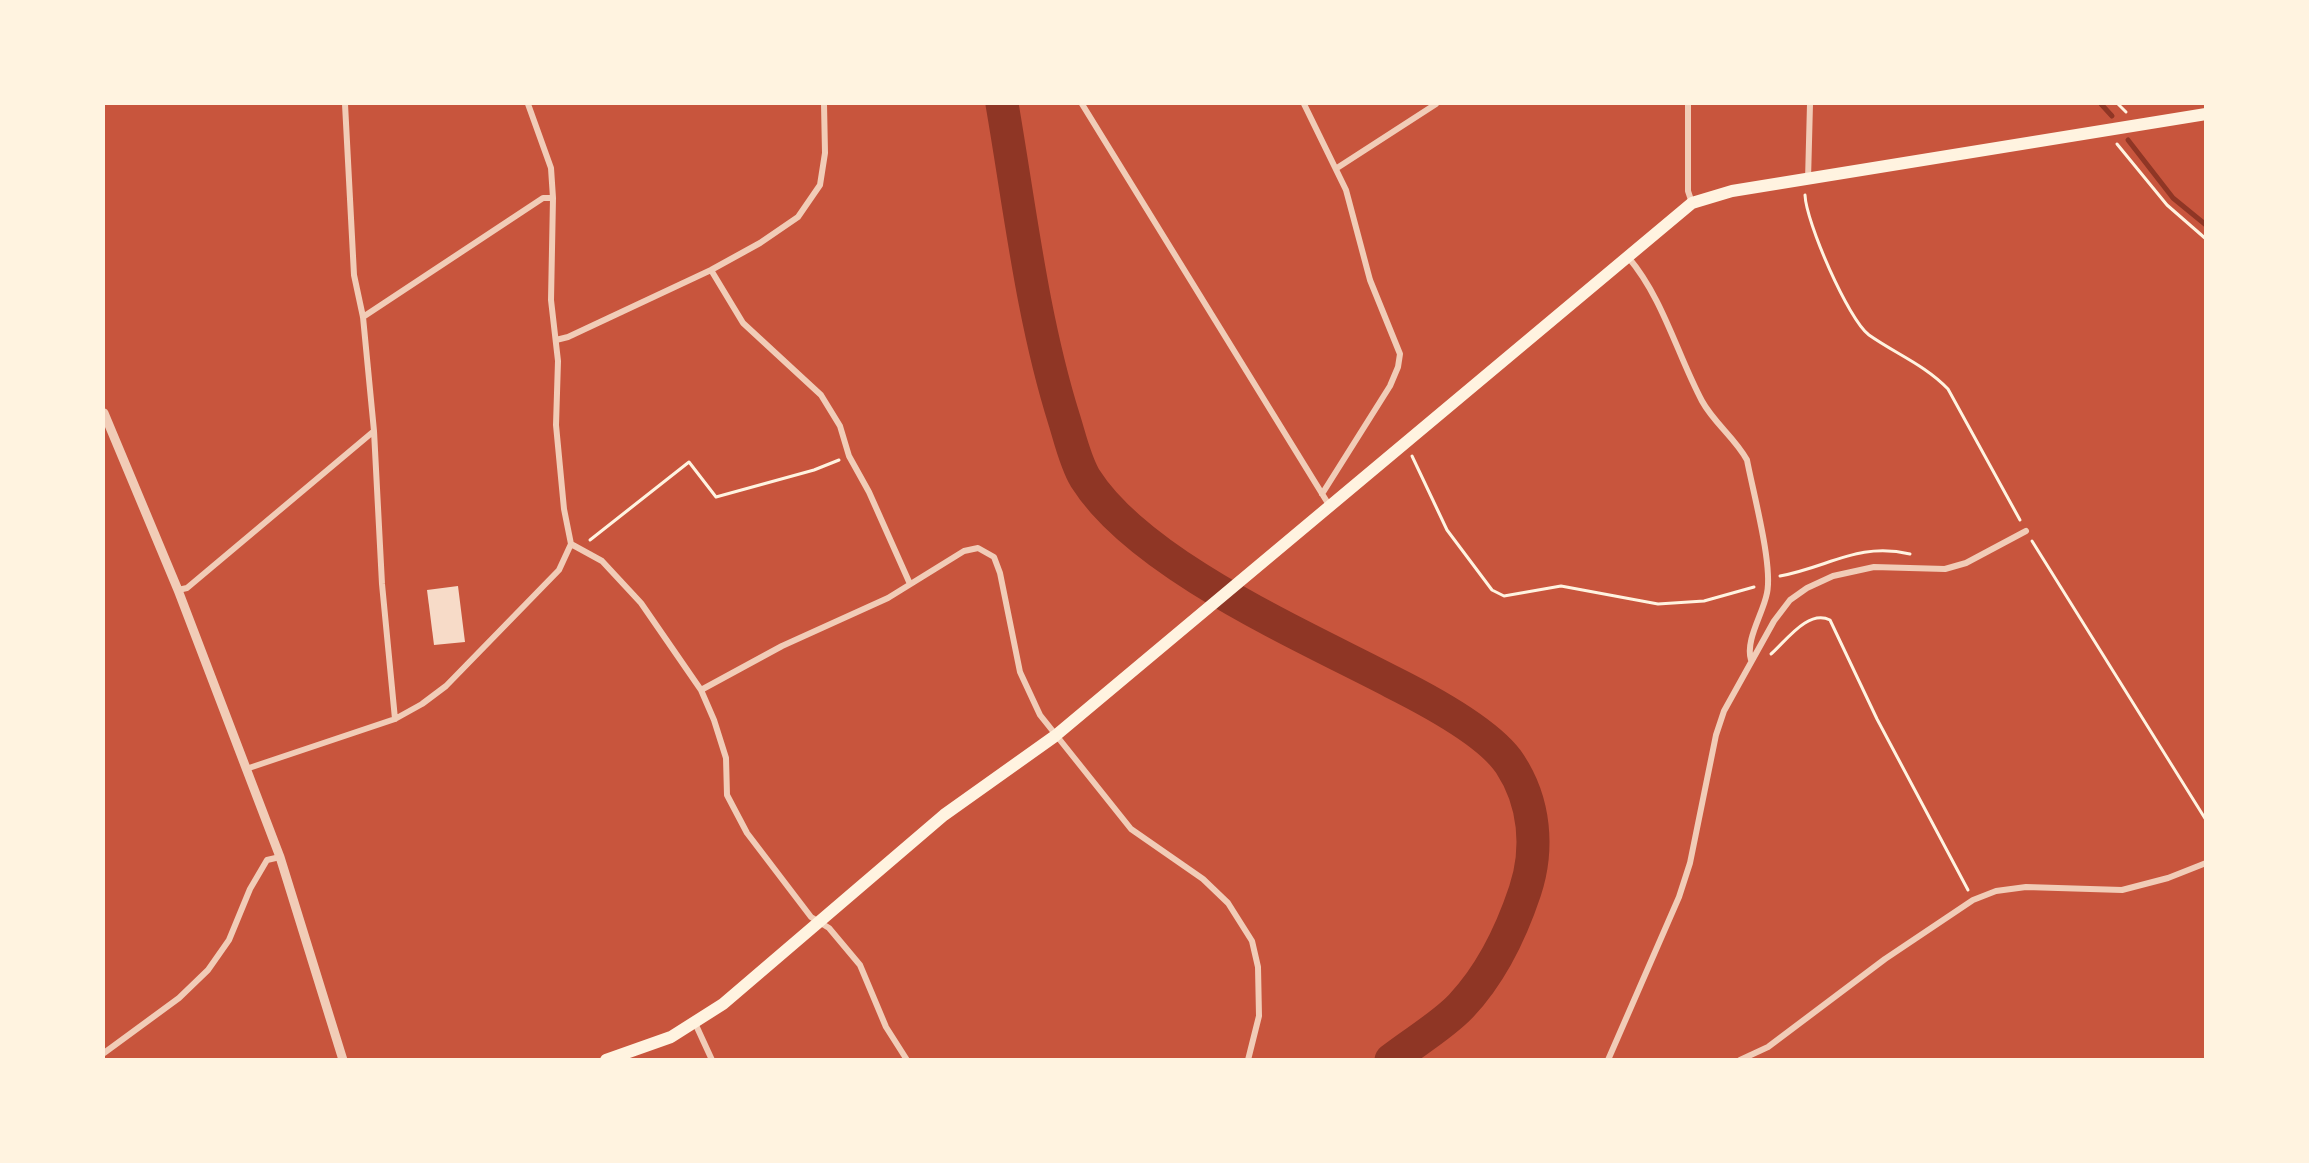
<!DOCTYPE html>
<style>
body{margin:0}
#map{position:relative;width:2309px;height:1163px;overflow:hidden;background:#c8553d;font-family:"IBM Plex Sans",sans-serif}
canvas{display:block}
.frame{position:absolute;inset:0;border:105px solid #fff3e0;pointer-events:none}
</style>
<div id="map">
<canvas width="2309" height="1163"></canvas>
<div class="frame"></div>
</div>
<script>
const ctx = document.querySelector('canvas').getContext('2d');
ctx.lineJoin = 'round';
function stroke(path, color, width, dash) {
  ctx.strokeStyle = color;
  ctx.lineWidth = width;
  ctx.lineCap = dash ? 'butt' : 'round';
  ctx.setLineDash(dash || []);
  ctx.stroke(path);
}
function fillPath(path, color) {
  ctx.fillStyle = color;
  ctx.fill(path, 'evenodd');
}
stroke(new Path2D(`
 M 2101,104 L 2112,116
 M 2128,140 L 2173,198 L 2206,225`), '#8f3625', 5);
stroke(new Path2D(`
 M 1002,104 C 1020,208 1032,317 1064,419 C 1070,438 1075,461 1085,478 C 1139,564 1302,635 1392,682 C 1426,699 1489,732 1510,764 C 1535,802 1539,849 1525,891 C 1511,933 1492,973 1461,1006 C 1442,1026 1414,1042 1391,1060`), '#8f3625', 33);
fillPath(new Path2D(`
 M 458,586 L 465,642 L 434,645 L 427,590 Z`), '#f7dbc8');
stroke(new Path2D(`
 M 2118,104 L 2126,112
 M 2117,144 L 2167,205 L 2206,239
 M 1805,195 C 1806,222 1848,319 1869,335 C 1896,354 1925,365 1948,389 L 2020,520
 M 1412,456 L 1447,530 L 1492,590 L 1504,596 L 1561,586 L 1658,604 L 1704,601 L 1754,587
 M 590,540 L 689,462 L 716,497 L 814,470 L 839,460
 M 2032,541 L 2206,820
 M 1780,576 C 1829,567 1858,542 1910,554
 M 1771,654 C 1786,641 1808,609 1830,620 L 1877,719 L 1968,890`), '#fff3e0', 3);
stroke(new Path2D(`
 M 1082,104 L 1329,505
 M 1304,104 L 1346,190 L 1370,280 L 1400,354 L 1398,367 L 1390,386 L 1322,494
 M 1688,104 L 1688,191 L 1692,203
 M 1337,168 L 1436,104
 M 1808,180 L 1810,104
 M 1628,257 C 1663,298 1677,354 1702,401 C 1714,423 1735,438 1747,460 C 1753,492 1773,565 1767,593 C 1763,614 1745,640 1751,660
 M 711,270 L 743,323 L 821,395 L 840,426 L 849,456 L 869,492 L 910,584
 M 363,317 L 543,198 L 553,198
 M 556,340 L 568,337 L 711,270 L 760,243 L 798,217 L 820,185 L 825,153 L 824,104
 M 374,431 L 382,584 L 395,719
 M 571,544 L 602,561 L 641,603 L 701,690 L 714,720 L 726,758 L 727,795 L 747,833 L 811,917 L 829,928 L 860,965 L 886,1027 L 907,1060
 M 178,590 L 187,588 L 374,431 L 363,317 L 354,275 L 345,104
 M 701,690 L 782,646 L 888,598 L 964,551 L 978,548 L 994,557 L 1000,573 L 1020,672 L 1040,715 L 1131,829 L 1203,879 L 1228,903 L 1252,941 L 1258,967 L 1259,1016 L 1248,1060
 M 246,769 L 395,719 L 422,704 L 446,686 L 559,570 L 571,544 L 564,509 L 556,425 L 558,361 L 551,300 L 553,198 L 551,168 L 528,104
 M 695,1023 L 712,1060
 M 104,1053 L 179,998 L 208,970 L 229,940 L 250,889 L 267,860 L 280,857
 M 1608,1060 L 1679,897 L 1690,863 L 1716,735 L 1724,711 L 1774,621 L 1790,600 L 1807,588 L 1833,576 L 1874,567 L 1945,569 L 1966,563 L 2026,531
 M 1740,1060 L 1768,1047 L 1885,959 L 1973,900 L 1996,891 L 2026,887 L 2122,890 L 2168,878 L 2206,863`), '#f1ccb7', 6);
stroke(new Path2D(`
 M 104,413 L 178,590 L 280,857 L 343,1060`), '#f1ccb7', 9);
stroke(new Path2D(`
 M 606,1060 L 671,1037 L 723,1004 L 944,815 L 1055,736 L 1692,203 L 1732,191 L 2206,114`), '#fff3e0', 12);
</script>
